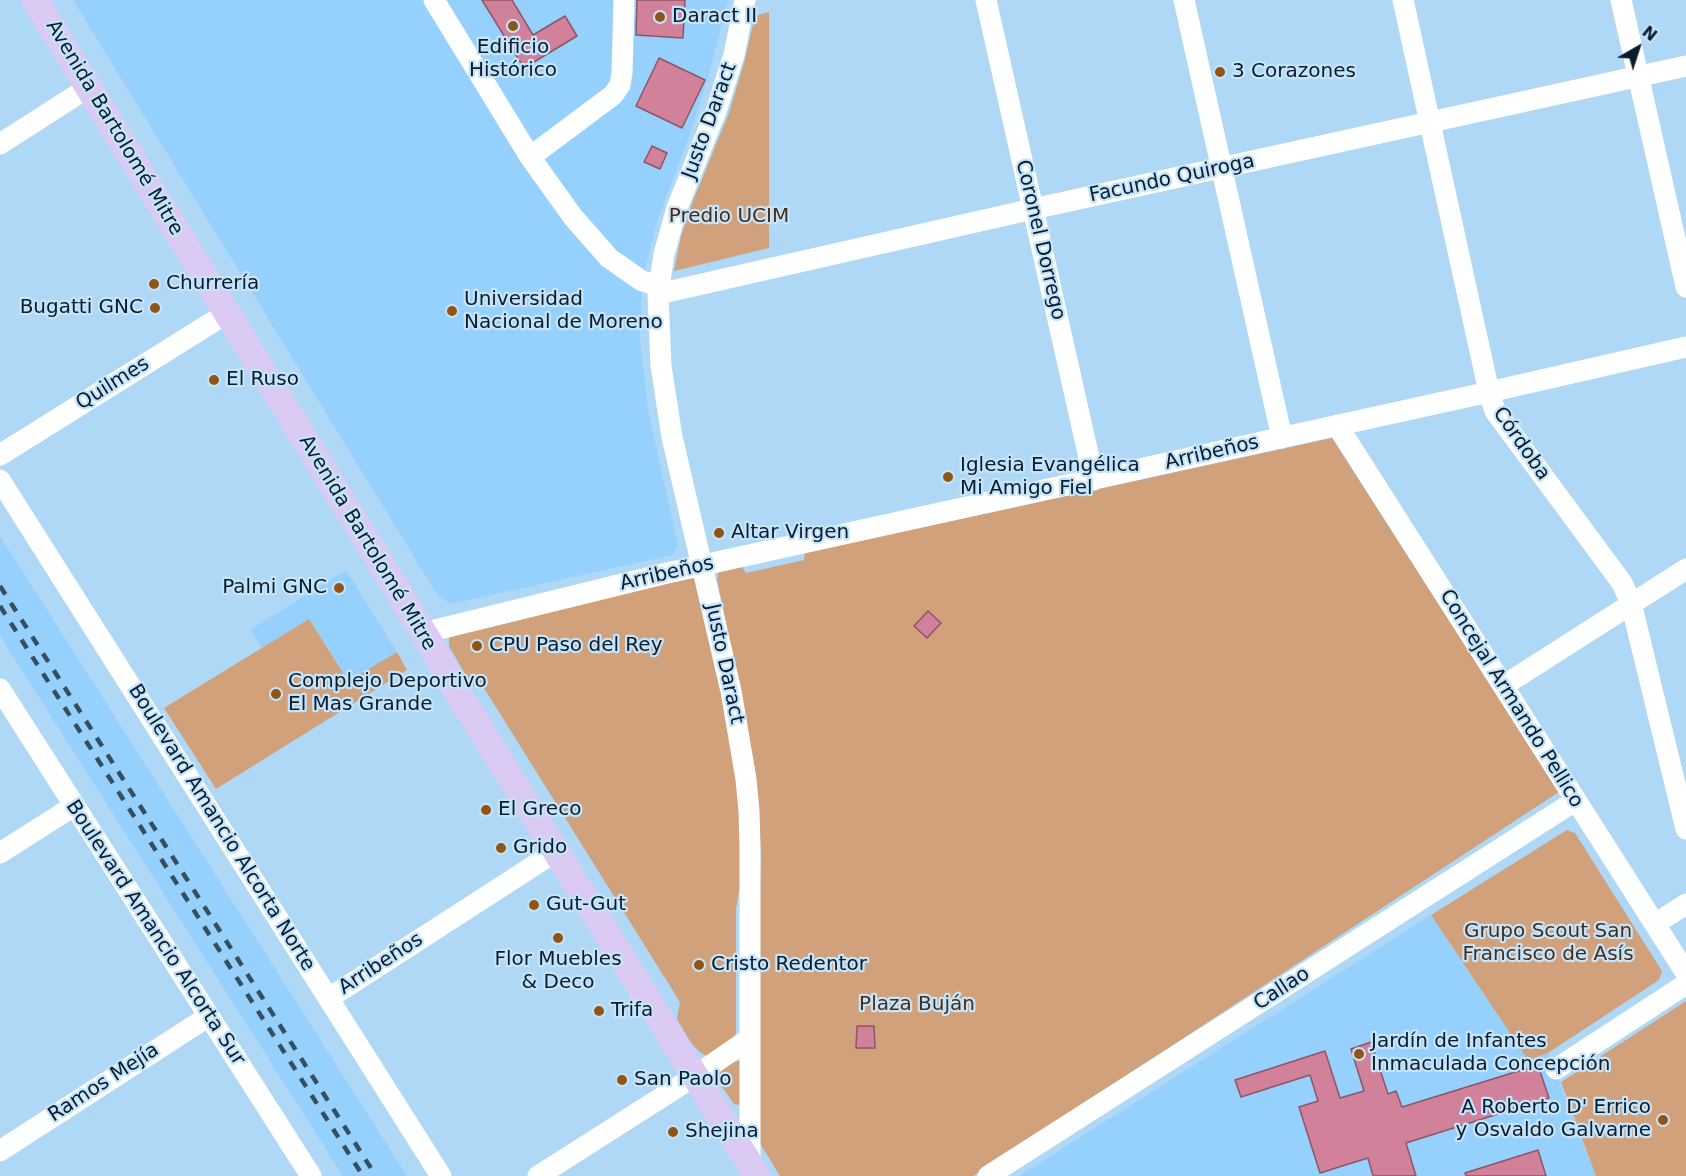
<!DOCTYPE html>
<meta charset="utf-8">
<style>
body{margin:0}
#map{position:relative;width:1686px;height:1176px;overflow:hidden;background:#afd8f7;font-family:"DejaVu Sans",sans-serif}
canvas{display:block}
.north{position:absolute;left:1608px;top:18px;width:60px;height:60px;-webkit-text-stroke:4px #c5e4fb;paint-order:stroke;rotate:39deg;font-size:16px;font-weight:700;line-height:24px;text-align:center;color:#091d2b}
.north::after{content:'';display:block;margin:auto;width:21px;height:27px;background:#091d2b;clip-path:polygon(50% 0,100% 100%,50% 72%,0 100%)}
</style>
<div id="map">
<canvas width="1686" height="1176"></canvas>
<div class="north">N</div>
</div>
<script>
const ctx = document.querySelector('canvas').getContext('2d');
ctx.lineJoin = 'round';
function fillPath(path, color) {
  ctx.fillStyle = color;
  ctx.fill(path, 'evenodd');
}
function stroke(path, color, width, dash) {
  ctx.strokeStyle = color;
  ctx.lineWidth = width;
  ctx.lineCap = dash ? 'butt' : 'round';
  ctx.setLineDash(dash || []);
  ctx.stroke(path);
}
function drawText(font, color, halo, rows, align = 'center') {
  ctx.font = font + ' "DejaVu Sans",sans-serif';
  ctx.lineWidth = 4.5;
  ctx.setLineDash([]);
  ctx.textBaseline = 'middle';
  ctx.strokeStyle = halo;
  ctx.fillStyle = color;
  for (const [text, x, y, turn = 0] of rows) {
    ctx.save();
    ctx.translate(x, y);
    ctx.rotate((+turn || 0) * Math.PI / 180);
    ctx.textAlign = isNaN(turn) ? turn : align;
    if (halo) ctx.strokeText(text, 0, 0);
    ctx.fillText(text, 0, 0);
    ctx.restore();
  }
}
fillPath(new Path2D(`
 M 73,0 L 728,0 L 709,75 L 690,134 L 656,225 L 642,281 L 640,340 L 648,410 L 678,546 L 672,555 L 451,604 L 438,596 Z
 M 0,536 L 407,1176 L 343,1176 L 0,636 Z
 M 346,570 L 397,652 L 348,681 L 309,619 L 262,648 L 250,630 Z
 M 1431,915 L 1528,1060 L 1548,1053 L 1596,1176 L 1019,1176 Z`), '#96d1fd');
fillPath(new Path2D(`
 M 769,12 L 769,248 L 674,271 L 681,236 L 693,201 L 729,113 L 744,63 L 755,16 Z
 M 1332,438 L 1559,792 L 973,1176 L 780,1176 L 758,1140 L 759,917 L 761,857 L 758,819 L 746,722 L 717,579 L 719,571 L 741,565 L 746,573 L 804,560 L 805,551 L 998,511 Z
 M 697,577 L 723,685 L 739,784 L 743,868 L 736,909 L 736,1033 L 731,1044 L 710,1057 C 693,1052 686,1033 677,1019 L 680,1002 L 484,688 L 472,686 L 449,646 L 449,638 L 456,632 Z
 M 309,619 L 348,681 L 397,652 L 407,670 L 216,789 L 164,708 Z
 M 1567,830 L 1575,833 L 1662,971 L 1659,980 L 1548,1053 L 1528,1060 L 1431,915 Z
 M 1686,1001 L 1686,1176 L 1596,1176 L 1561,1082 Z
 M 739,1061 L 744,1069 L 740,1105 L 734,1104 L 716,1078 L 717,1072 L 732,1062 Z`), '#d0a17a');
const building = new Path2D(`
 M 482,0 L 512,0 L 533,35 L 565,16 L 577,36 L 524,68 Z
 M 637,0 L 685,0 L 683,38 L 636,35 Z
 M 659,58 L 705,80 L 682,128 L 636,106 Z
 M 652,146 L 667,153 L 660,169 L 644,162 Z
 M 928,611 L 941,623 L 927,638 L 914,626 Z
 M 857,1026 L 874,1026 L 875,1048 L 856,1048 Z
 M 1371,1042 L 1388,1094 L 1396,1091 L 1402,1107 L 1538,1065 L 1549,1098 L 1406,1143 L 1416,1176 L 1373,1176 L 1368,1158 L 1320,1173 L 1299,1107 L 1318,1101 L 1310,1075 L 1241,1097 L 1235,1080 L 1325,1051 L 1340,1098 L 1364,1091 L 1351,1049 Z
 M 1538,1150 L 1546,1176 L 1466,1176 L 1465,1173 Z`);
fillPath(building, '#d18199');
stroke(building, '#8d5666', 1.5);
stroke(new Path2D(`
 M 434,0 L 530,157 L 573,217 L 609,258 L 642,281 L 660,286
 M 745,0 L 734,55 L 716,111 L 677,208 L 664,254 L 658,294 L 661,366 L 672,437 L 731,691 L 746,779 L 749,811 L 750,846 L 750,1165
 M 986,0 L 1094,480
 M 1184,0 L 1282,438
 M 1403,0 L 1489,392 L 1495,411 L 1622,583 L 1631,603 L 1686,829
 M 1621,0 L 1686,287
 M 0,144 L 89,87
 M 530,157 L 613,95 L 620,85 L 622,73 L 624,0
 M 658,294 L 1033,209 L 1686,66
 M 1337,425 L 1686,973
 M 0,455 L 227,313
 M 0,480 L 441,1176
 M 423,633 L 667,573 L 1489,392 L 1686,347
 M 1503,686 L 1686,569
 M 0,689 L 311,1176
 M 0,853 L 74,806
 M 1655,924 L 1686,904
 M 329,998 L 555,852
 M 1556,1069 L 1686,984
 M 0,1151 L 209,1016
 M 538,1176 L 695,1076 L 749,1039
 M 988,1176 L 1575,801`), '#fff', 21);
stroke(new Path2D(`
 M 35,0 L 434,650 L 453,685 L 757,1176`), '#dacaf4', 27);
stroke(new Path2D(`
 M 0,586 L 376,1176
 M 0,606 L 363,1176`), '#354f61', 4.5, [10, 10]);
for (const [x, y, r, color] of [
 [660,17,6,"#905415"],
 [513,26,6,"#905415"],
 [1220,72,6,"#905415"],
 [154,284,6,"#905415"],
 [155,308,6,"#905415"],
 [452,311,6,"#905415"],
 [214,380,6,"#905415"],
 [948,477,6,"#905415"],
 [719,533,6,"#905415"],
 [339,588,6,"#905415"],
 [477,646,6,"#905415"],
 [276,694,6,"#905415"],
 [486,810,6,"#905415"],
 [501,848,6,"#905415"],
 [534,905,6,"#905415"],
 [558,938,6,"#905415"],
 [699,965,6,"#905415"],
 [599,1011,6,"#905415"],
 [1359,1054,6,"#905415"],
 [622,1080,6,"#905415"],
 [1663,1120,6,"#905415"],
 [673,1132,6,"#905415"]
]) {
  const dot = new Path2D();
  dot.arc(x, y, r, 0, 2 * Math.PI);
  ctx.fillStyle = color;
  ctx.fill(dot);
  stroke(dot, '#c5e4fb', 2);
}
drawText('20px', '#091d2b', '#c5e4fb', [
 ["Daract II",672,17],
 ["Edificio",513,48,"center"],
 ["Histórico",513,71,"center"],
 ["3 Corazones",1232,72],
 ["Churrería",166,284],
 ["Universidad",464,300],
 ["Nacional de Moreno",464,323],
 ["Bugatti GNC",143,308,"right"],
 ["El Ruso",226,380],
 ["Iglesia Evangélica",960,466],
 ["Mi Amigo Fiel",960,489],
 ["Altar Virgen",731,533],
 ["Palmi GNC",327,588,"right"],
 ["CPU Paso del Rey",489,646],
 ["Complejo Deportivo",288,682],
 ["El Mas Grande",288,705],
 ["El Greco",498,810],
 ["Grido",513,848],
 ["Gut-Gut",546,905],
 ["Flor Muebles",558,960,"center"],
 ["& Deco",558,983,"center"],
 ["Cristo Redentor",711,965],
 ["Trifa",611,1011],
 ["Jardín de Infantes",1371,1042],
 ["Inmaculada Concepción",1371,1065],
 ["San Paolo",634,1080],
 ["A Roberto D' Errico",1651,1108,"right"],
 ["y Osvaldo Galvarne",1651,1131,"right"],
 ["Shejina",685,1132]
], 'left');
drawText('20px', '#091d2b', '#c5e4fb', [
 ["Justo Daract",710,121,-70],
 ["Avenida Bartolomé Mitre",114,128,59],
 ["Facundo Quiroga",1172,179,-12],
 ["Coronel Dorrego",1040,240,77],
 ["Quilmes",113,384,-32],
 ["Córdoba",1521,444,55],
 ["Arribeños",1212,453,-13],
 ["Avenida Bartolomé Mitre",367,543,59],
 ["Arribeños",667,574,-13],
 ["Justo Daract",724,664,78],
 ["Concejal Armando Pellico",1511,699,58],
 ["Boulevard Amancio Alcorta Norte",221,828,58],
 ["Boulevard Amancio Alcorta Sur",155,933,57],
 ["Arribeños",381,964,-33],
 ["Callao",1282,989,-33],
 ["Ramos Mejía",104,1083,-33]
]);
drawText('20px', '#472d15', '#c5e4fb', [
 ["Predio UCIM",729,217],
 ["Grupo Scout San",1548,932],
 ["Francisco de Asís",1548,955],
 ["Plaza Buján",917,1005]
]);
</script>
